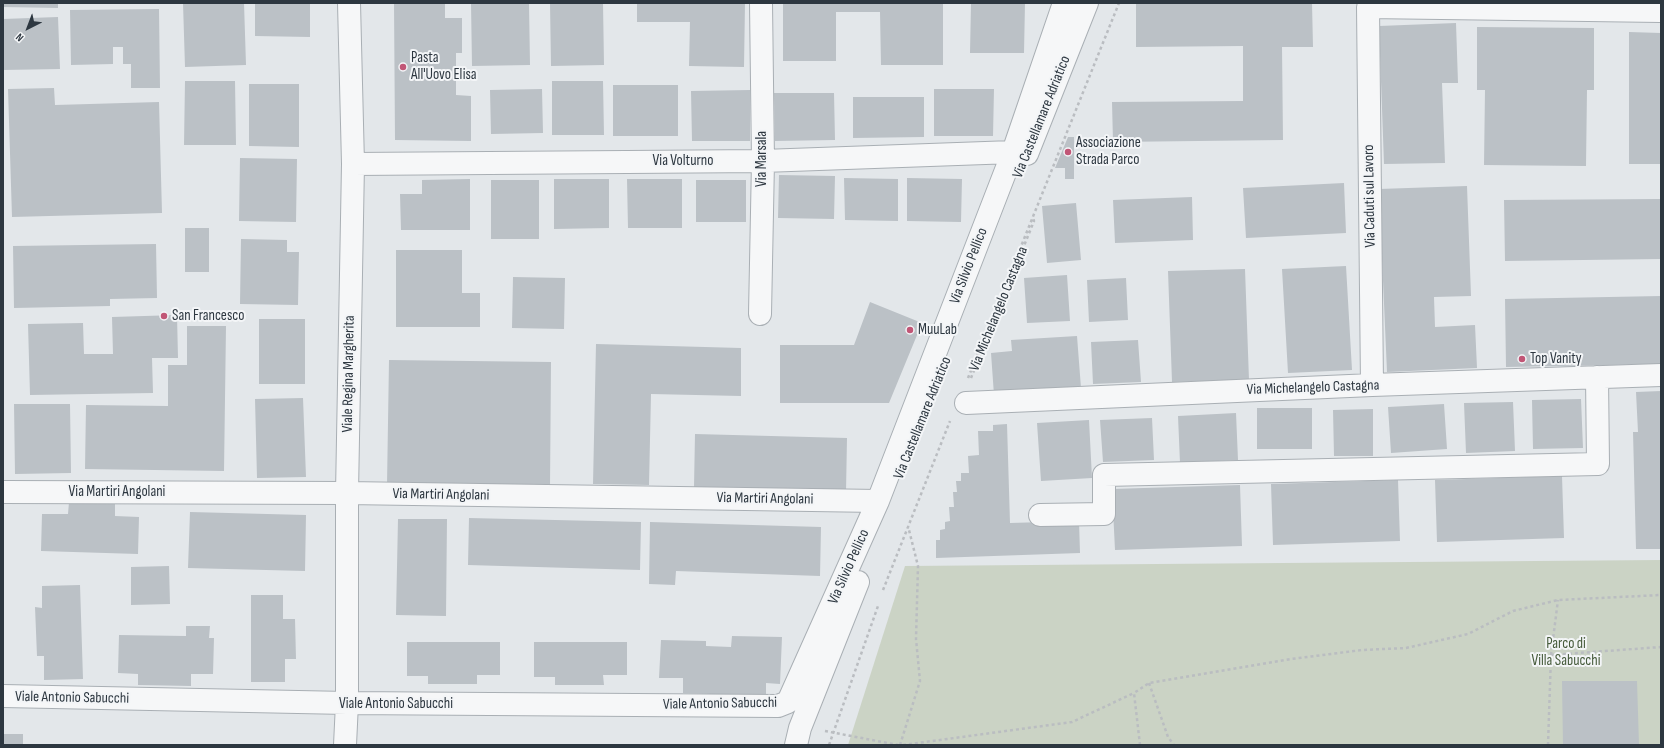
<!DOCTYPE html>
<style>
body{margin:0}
#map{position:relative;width:1664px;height:748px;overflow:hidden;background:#e3e7ea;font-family:"Sofia Sans Condensed",sans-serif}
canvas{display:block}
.frame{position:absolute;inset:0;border:4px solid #2d3740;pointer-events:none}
.north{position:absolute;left:8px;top:8px;width:40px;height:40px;-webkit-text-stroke:3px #f3f5f7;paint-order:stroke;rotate:222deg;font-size:11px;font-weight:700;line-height:16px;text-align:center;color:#2d3740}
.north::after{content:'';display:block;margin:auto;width:14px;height:18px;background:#2d3740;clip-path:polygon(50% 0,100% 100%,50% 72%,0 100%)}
</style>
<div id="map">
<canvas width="1664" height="748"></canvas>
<div class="frame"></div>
<div class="north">N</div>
</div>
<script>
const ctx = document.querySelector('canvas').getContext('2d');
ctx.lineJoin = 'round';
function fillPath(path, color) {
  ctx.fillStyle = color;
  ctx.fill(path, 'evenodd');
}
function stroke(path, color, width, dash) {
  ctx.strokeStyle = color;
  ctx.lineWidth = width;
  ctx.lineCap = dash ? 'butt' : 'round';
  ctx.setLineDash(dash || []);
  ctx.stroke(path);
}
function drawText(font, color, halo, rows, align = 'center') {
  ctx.font = font + ' "Sofia Sans Condensed",sans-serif';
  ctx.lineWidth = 4;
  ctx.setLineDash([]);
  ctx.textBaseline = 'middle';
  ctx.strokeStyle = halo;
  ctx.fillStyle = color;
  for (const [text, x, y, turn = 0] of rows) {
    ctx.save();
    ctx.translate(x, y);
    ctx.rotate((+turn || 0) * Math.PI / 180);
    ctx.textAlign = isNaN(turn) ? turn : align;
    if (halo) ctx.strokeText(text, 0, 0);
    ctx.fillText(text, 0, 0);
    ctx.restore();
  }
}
fillPath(new Path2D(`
 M 1661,560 L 1661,745 L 848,745 L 905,566 Z`), '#cbd3c5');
fillPath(new Path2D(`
 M 3,3 L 58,3 L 58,8 L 3,7 Z
 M 183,3 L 244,3 L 246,65 L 185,67 Z
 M 255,3 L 310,3 L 310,37 L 255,36 Z
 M 394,3 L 445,3 L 445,18 L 462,18 L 462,53 L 456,53 L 456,95 L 471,96 L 471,141 L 395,140 Z
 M 471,3 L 529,3 L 530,65 L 472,66 Z
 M 550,3 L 603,3 L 604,65 L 551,66 Z
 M 637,3 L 745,3 L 744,67 L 689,66 L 690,22 L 637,22 Z
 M 783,3 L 943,3 L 943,65 L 881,65 L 880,12 L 836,12 L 836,61 L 783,61 Z
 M 971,3 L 1025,3 L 1024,53 L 970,53 Z
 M 1136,3 L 1312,3 L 1313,47 L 1282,47 L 1283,140 L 1113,142 L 1112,102 L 1243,101 L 1243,46 L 1136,47 Z
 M 159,9 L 160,88 L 131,88 L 131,64 L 123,64 L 123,47 L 113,47 L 113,64 L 71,65 L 70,10 Z
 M 58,17 L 60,69 L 3,70 L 3,19 Z
 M 1456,23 L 1458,83 L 1442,83 L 1445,163 L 1384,164 L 1379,26 Z
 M 1477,27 L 1594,28 L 1594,90 L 1587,90 L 1586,166 L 1484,165 L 1485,90 L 1477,90 Z
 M 1629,32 L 1661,33 L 1661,164 L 1629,164 Z
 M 185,81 L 235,81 L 236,145 L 184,145 Z
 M 552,81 L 603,81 L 604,135 L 552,135 Z
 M 249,84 L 299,84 L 299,147 L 249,146 Z
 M 613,85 L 678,85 L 678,136 L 613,136 Z
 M 54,88 L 55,105 L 159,102 L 162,213 L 12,217 L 8,89 Z
 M 542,89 L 543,133 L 491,134 L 490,90 Z
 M 934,89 L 994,89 L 993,136 L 934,136 Z
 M 750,90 L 750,141 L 692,141 L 691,91 Z
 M 774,93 L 834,93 L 835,140 L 775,141 Z
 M 853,97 L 924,97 L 924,137 L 853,138 Z
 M 1068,137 L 1074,137 L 1074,179 L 1065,179 L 1065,168 L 1055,168 Z
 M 240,158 L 297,159 L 296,222 L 239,221 Z
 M 779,175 L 835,176 L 834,219 L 778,218 Z
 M 844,178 L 898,179 L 898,221 L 845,220 Z
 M 907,178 L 962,179 L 961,222 L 907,221 Z
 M 470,179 L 470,230 L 401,230 L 400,194 L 422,194 L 422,180 Z
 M 554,179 L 609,179 L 609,228 L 554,229 Z
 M 627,179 L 682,179 L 682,228 L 628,228 Z
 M 491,180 L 539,180 L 539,239 L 491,239 Z
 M 696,180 L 746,180 L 746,222 L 696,222 Z
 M 1344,183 L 1346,233 L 1246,238 L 1243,188 Z
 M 1467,186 L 1471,296 L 1434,297 L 1435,327 L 1475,325 L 1477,368 L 1387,372 L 1379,189 Z
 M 1192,197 L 1193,240 L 1115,243 L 1113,200 Z
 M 1661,199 L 1661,259 L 1505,261 L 1504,200 Z
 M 1076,203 L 1081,260 L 1047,263 L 1042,206 Z
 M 185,228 L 209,228 L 209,272 L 185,272 Z
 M 241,239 L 287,240 L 287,252 L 299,252 L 298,305 L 240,304 Z
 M 156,244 L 157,298 L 110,299 L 110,306 L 14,308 L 13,246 Z
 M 396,250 L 462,250 L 462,293 L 480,293 L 480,327 L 396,327 Z
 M 1346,266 L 1352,370 L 1288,373 L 1282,269 Z
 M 1245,269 L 1249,380 L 1172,382 L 1168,271 Z
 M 1067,275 L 1070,321 L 1027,323 L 1024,278 Z
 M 513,277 L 565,278 L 564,329 L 512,328 Z
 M 1126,278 L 1128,320 L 1089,322 L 1087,280 Z
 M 1661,296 L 1661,364 L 1506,367 L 1505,299 Z
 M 870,302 L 922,323 L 889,403 L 780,403 L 780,345 L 854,345 Z
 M 177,315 L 178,358 L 152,358 L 153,393 L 30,395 L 28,324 L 83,323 L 84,354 L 113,354 L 112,317 Z
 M 259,319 L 305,319 L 305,384 L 259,384 Z
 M 187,326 L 226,326 L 224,471 L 85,469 L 86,405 L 168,406 L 168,365 L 187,365 Z
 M 1077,336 L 1081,388 L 994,395 L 991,353 L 1012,351 L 1011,340 Z
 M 1138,340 L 1141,382 L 1093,384 L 1091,342 Z
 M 596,344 L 741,348 L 741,396 L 651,394 L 649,485 L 593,484 Z
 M 389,360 L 551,362 L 550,487 L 387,485 Z
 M 1661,391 L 1661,549 L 1636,549 L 1633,432 L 1638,432 L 1636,392 Z
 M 303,398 L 306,477 L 257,478 L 255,399 Z
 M 1581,399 L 1583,448 L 1533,449 L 1532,400 Z
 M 1513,402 L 1515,451 L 1466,453 L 1464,403 Z
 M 14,404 L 70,404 L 71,473 L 15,474 Z
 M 1444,404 L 1447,449 L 1391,453 L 1388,407 Z
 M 1257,408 L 1312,408 L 1312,449 L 1257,449 Z
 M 1373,409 L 1373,456 L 1334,456 L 1333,410 Z
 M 1236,413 L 1238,460 L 1180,463 L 1178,416 Z
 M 1152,418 L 1154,460 L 1103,462 L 1100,420 Z
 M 1089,420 L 1092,478 L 1041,481 L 1037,423 Z
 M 1007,424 L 1010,523 L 1079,521 L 1080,553 L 936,558 L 936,540 L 940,540 L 940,530 L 945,529 L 945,522 L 950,521 L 949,507 L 954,507 L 953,492 L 957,492 L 956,481 L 961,481 L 961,473 L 969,473 L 968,456 L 979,455 L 978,431 L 993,431 L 993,425 Z
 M 695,434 L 847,438 L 846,492 L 694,487 Z
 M 1562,476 L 1564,538 L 1437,542 L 1435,480 Z
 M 1398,480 L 1400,541 L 1273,545 L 1271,484 Z
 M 1240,485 L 1242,546 L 1115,550 L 1112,489 Z
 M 69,502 L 115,503 L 115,516 L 139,517 L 138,554 L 41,551 L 42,514 L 68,514 Z
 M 190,512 L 306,515 L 305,571 L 188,568 Z
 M 469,518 L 641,522 L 640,570 L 468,565 Z
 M 398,519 L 447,519 L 446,616 L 396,615 Z
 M 650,522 L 821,527 L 820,576 L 676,571 L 675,585 L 649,584 Z
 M 169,566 L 170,604 L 131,605 L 131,567 Z
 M 80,585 L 83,679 L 44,680 L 44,656 L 37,656 L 35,607 L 42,608 L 42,586 Z
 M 251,595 L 283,595 L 283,619 L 295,619 L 296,659 L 285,659 L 285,682 L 251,682 Z
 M 186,626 L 210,626 L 209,638 L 214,638 L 213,674 L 191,674 L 191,686 L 138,685 L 138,674 L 118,673 L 119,635 L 186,636 Z
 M 732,636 L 782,637 L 780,684 L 766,683 L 766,696 L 683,693 L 683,678 L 659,678 L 661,640 L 706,641 L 706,646 L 731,647 Z
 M 407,642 L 500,642 L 500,675 L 477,675 L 477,684 L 428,684 L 428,676 L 407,676 Z
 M 534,642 L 627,642 L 627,675 L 603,675 L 604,685 L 555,685 L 555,677 L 534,677 Z
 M 1562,681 L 1637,681 L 1639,745 L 1563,745 Z
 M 3,734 L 23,734 L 23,745 L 3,745 Z`), '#bbc1c6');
const street = new Path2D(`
 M 1027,154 L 1087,3
 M 353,164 L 763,161 L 1013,152
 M 760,314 L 763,161 L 761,3
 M 1372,385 L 1368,7 L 1661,11
 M 966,403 L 1372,385 L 1661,375
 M 3,492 L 347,493 L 878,501
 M 1040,515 L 1104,514 L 1104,475 L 1598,464 L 1597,377
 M 3,696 L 347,703 L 778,706 L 788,702 L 878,501 L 1013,152 L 1064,3
 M 345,745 L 347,703 L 347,493 L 353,164 L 349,3
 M 796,745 L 800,728 L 858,582`);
stroke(street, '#a9afb4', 24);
stroke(new Path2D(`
 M 968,378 L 1119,3
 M 971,378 L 1034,221 L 1033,217
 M 883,590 L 950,421
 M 1551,655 L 1558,600
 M 1149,683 L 1168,737 L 1174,745
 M 825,731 L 898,745
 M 829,745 L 878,606
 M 900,745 L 920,681 L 916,639 L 918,566 L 908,526
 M 903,745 L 1072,722 L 1134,693
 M 1140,745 L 1134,693 L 1149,683 L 1291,659 L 1362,650 L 1406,648 L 1468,634 L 1513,611 L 1558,600 L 1661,595
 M 1548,745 L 1551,655 L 1661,647`), '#babdc1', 2.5, [3, 3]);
stroke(street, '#f6f7f8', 22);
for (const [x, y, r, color] of [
 [403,67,4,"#c15676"],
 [1068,152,4,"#c15676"],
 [164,316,4,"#c15676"],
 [910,330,4,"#c15676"],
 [1522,359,4,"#c15676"]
]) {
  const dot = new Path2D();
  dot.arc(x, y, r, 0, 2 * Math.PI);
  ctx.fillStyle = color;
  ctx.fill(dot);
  stroke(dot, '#f3f5f7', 1.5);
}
drawText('15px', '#2d3740', '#f3f5f7', [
 ["Pasta",411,58],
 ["All'Uovo Elisa",411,75],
 ["Associazione",1076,143],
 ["Strada Parco",1076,160],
 ["San Francesco",172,316],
 ["MuuLab",918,330],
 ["Top Vanity",1530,359]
], 'left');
drawText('15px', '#2d3740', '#f3f5f7', [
 ["Via Castellamare Adriatico",1042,117,-68],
 ["Via Marsala",762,159,-90],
 ["Via Volturno",683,161],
 ["Via Caduti sul Lavoro",1370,196,-91],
 ["Via Silvio Pellico",969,266,-69],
 ["Via Michelangelo Castagna",999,309,-68],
 ["Viale Regina Margherita",349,374,-89],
 ["Via Michelangelo Castagna",1313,388,-2],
 ["Via Castellamare Adriatico",923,418,-68],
 ["Via Martiri Angolani",117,492],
 ["Via Martiri Angolani",441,495,1],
 ["Via Martiri Angolani",765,499,1],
 ["Via Silvio Pellico",849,567,-66],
 ["Viale Antonio Sabucchi",72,698,1],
 ["Viale Antonio Sabucchi",396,704],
 ["Viale Antonio Sabucchi",720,704,-1]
]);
drawText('15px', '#465b3b', '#f3f5f7', [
 ["Parco di",1566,644],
 ["Villa Sabucchi",1566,661]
]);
</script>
